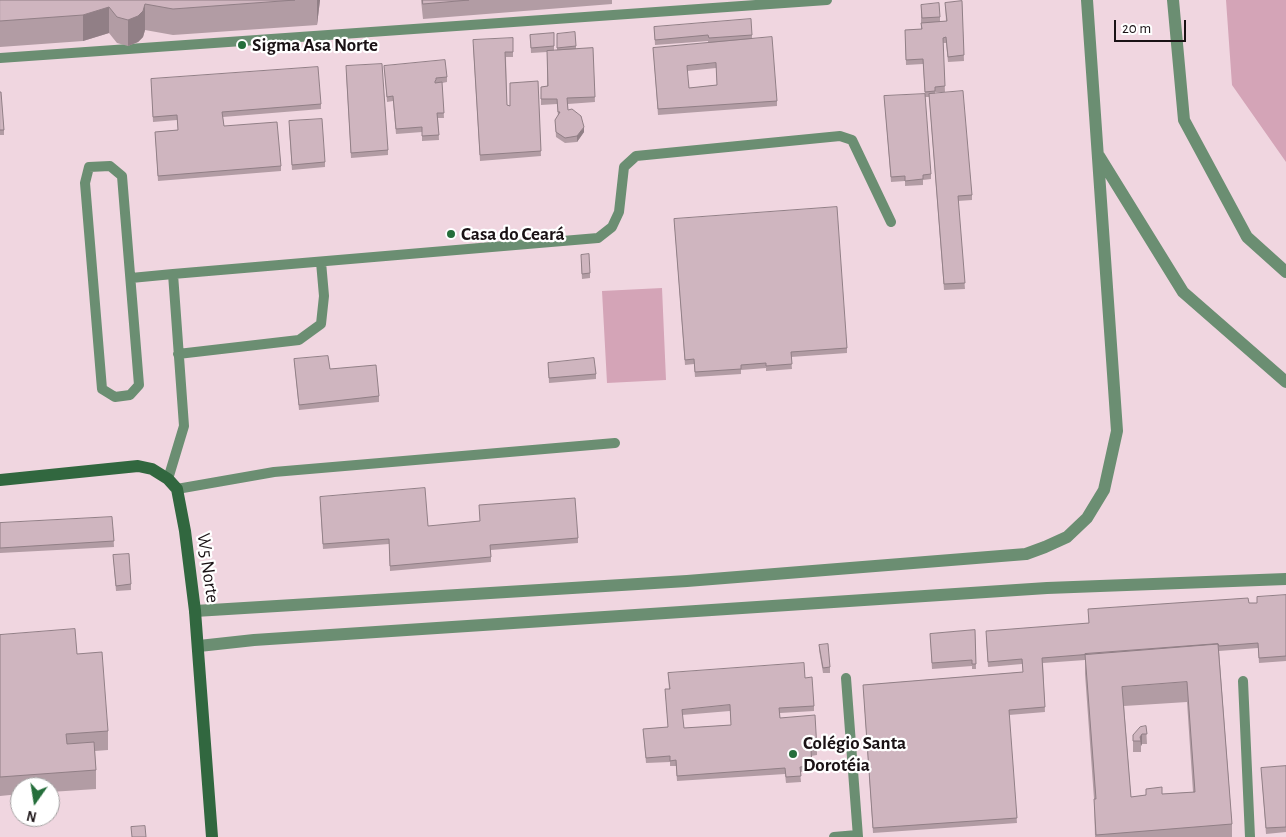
<!DOCTYPE html>
<meta charset="utf-8">
<style>
body{margin:0}
#map{position:relative;width:1286px;height:837px;overflow:hidden;background:#f0d6e0;font-family:"Alegreya Sans",sans-serif}
canvas{display:block}
.north{position:absolute;left:10px;top:777px;width:50px;height:50px;box-sizing:border-box;background:#fff;border:1px solid #a3a0a1;border-radius:50%;rotate:193deg;font-size:14px;font-weight:700;line-height:20px;text-align:center;color:#1a1215}
.north::after{content:'';display:block;margin:auto;width:18px;height:22px;background:#256e3b;clip-path:polygon(50% 0,100% 100%,50% 72%,0 100%)}
.scale{position:absolute;left:1114px;top:20px;width:72px;height:22px;box-sizing:border-box;border:2px solid #1a1215;border-top:0;padding-left:6px;font-size:15px;line-height:18px;white-space:nowrap;color:#1a1215;-webkit-text-stroke:4px #fff;paint-order:stroke}
</style>
<div id="map">
<canvas width="1286" height="837"></canvas>
<div class="north">N</div>
<div class="scale">20 m</div>
</div>
<script>
const ctx = document.querySelector('canvas').getContext('2d');
ctx.lineJoin = 'round';
function fillPath(path, color) {
  ctx.fillStyle = color;
  ctx.fill(path, 'evenodd');
}
function stroke(path, color, width, dash) {
  ctx.strokeStyle = color;
  ctx.lineWidth = width;
  ctx.lineCap = dash ? 'butt' : 'round';
  ctx.setLineDash(dash || []);
  ctx.stroke(path);
}
function drawText(font, color, halo, rows, align = 'center') {
  ctx.font = font + ' "Alegreya Sans",sans-serif';
  ctx.lineWidth = 4.5;
  ctx.setLineDash([]);
  ctx.textBaseline = 'middle';
  ctx.strokeStyle = halo;
  ctx.fillStyle = color;
  for (const [text, x, y, turn = 0] of rows) {
    ctx.save();
    ctx.translate(x, y);
    ctx.rotate((+turn || 0) * Math.PI / 180);
    ctx.textAlign = isNaN(turn) ? turn : align;
    if (halo) ctx.strokeText(text, 0, 0);
    ctx.fillText(text, 0, 0);
    ctx.restore();
  }
}
fillPath(new Path2D(`
 M 1226,0 L 1286,0 L 1286,162 L 1232,85 Z
 M 662,288 L 666,380 L 607,383 L 602,291 Z`), '#d4a4b7');
stroke(new Path2D(`
 M 0,58 L 827,0
 M 110,166 L 122,176 L 139,385 L 130,395 L 115,397 L 102,389 L 85,183 L 89,167 Z
 M 131,278 L 173,274
 M 178,354 L 299,340 L 321,324 L 324,296 L 321,262
 M 168,479 L 184,426 L 173,274 L 598,238 L 612,227 L 619,212 L 624,167 L 636,156 L 840,136 L 852,140 L 891,222
 M 177,489 L 274,472 L 615,443
 M 846,678 L 858,837
 M 1243,681 L 1250,837
 M 834,837 L 857,835`), '#6b8e72', 10);
stroke(new Path2D(`
 M 1173,0 L 1184,120 L 1247,237 L 1286,272
 M 1099,156 L 1183,292 L 1286,382
 M 195,611 L 687,581 L 1026,554 L 1045,547 L 1067,537 L 1087,518 L 1104,490 L 1117,431 L 1087,0
 M 199,646 L 254,640 L 1047,588 L 1286,579`), '#6b8e72', 12);
stroke(new Path2D(`
 M 0,480 L 138,466 L 152,469 L 168,479 L 177,489 L 185,531 L 195,611 L 212,837`), '#31673f', 12);
fillPath(new Path2D(`
 M 0,0 L 320,0 L 317,25 L 173,35 L 145,30 L 143,37 L 138,42 L 128,46 L 117,43 L 109,33 L 83,41 L 0,47 Z
 M 421,0 L 612,0 L 612,4 L 423,19 Z
 M 962,1 L 964,61 L 948,62 L 946,43 L 943,43 L 945,92 L 935,92 L 935,94 L 972,195 L 972,200 L 958,201 L 965,289 L 944,290 L 929,97 L 925,97 L 923,64 L 906,65 L 905,30 L 921,29 L 921,5 L 940,17 L 940,21 L 946,21 L 945,3 Z
 M 654,27 L 752,35 L 752,39 L 777,101 L 777,106 L 658,115 L 653,48 L 708,43 L 708,41 L 655,45 ZM 716,68 L 717,85 L 689,88 L 687,71 Z
 M 554,33 L 554,51 L 557,50 L 557,34 L 576,46 L 576,49 L 593,48 L 595,102 L 568,104 L 568,110 L 584,132 L 577,142 L 565,143 L 556,137 L 555,120 L 558,116 L 557,104 L 541,105 L 541,87 L 547,86 L 547,52 L 531,53 L 530,35 Z
 M 513,38 L 513,57 L 506,57 L 507,105 L 510,106 L 538,81 L 541,156 L 480,161 L 473,45 Z
 M 384,66 L 447,77 L 447,82 L 442,83 L 444,118 L 438,118 L 439,140 L 422,141 L 422,132 L 396,134 L 393,101 L 387,102 Z
 M 346,72 L 388,150 L 388,155 L 351,158 Z
 M 151,79 L 321,104 L 321,109 L 223,117 L 224,126 L 281,166 L 281,171 L 158,181 L 155,132 L 178,130 L 177,120 L 153,122 Z
 M 0,92 L 4,130 L 4,135 L 0,135 Z
 M 884,96 L 931,174 L 931,179 L 923,180 L 923,185 L 905,186 L 905,181 L 891,182 Z
 M 289,127 L 325,162 L 325,167 L 292,170 Z
 M 674,219 L 847,348 L 847,353 L 791,357 L 792,369 L 766,371 L 766,368 L 741,370 L 741,374 L 695,377 L 694,364 L 685,365 Z
 M 581,260 L 590,273 L 590,278 L 582,279 Z
 M 294,359 L 330,369 L 379,396 L 379,402 L 299,410 Z
 M 548,363 L 596,374 L 596,379 L 549,383 Z
 M 320,502 L 428,526 L 578,538 L 578,543 L 491,550 L 491,562 L 390,571 L 389,544 L 323,549 Z
 M 0,523 L 113,527 L 114,547 L 0,553 Z
 M 113,555 L 131,584 L 131,590 L 116,591 Z
 M 1286,595 L 1286,661 L 1259,663 L 1258,648 L 1219,651 L 1232,824 L 1232,837 L 1095,837 L 1094,799 L 1085,674 L 1085,660 L 1043,663 L 1045,712 L 1009,715 L 1017,823 L 873,833 L 863,685 L 1023,672 L 1022,664 L 988,667 L 986,636 L 1089,623 L 1088,609 L 1257,603 ZM 1187,702 L 1193,792 L 1162,794 L 1146,789 L 1146,795 L 1131,797 L 1124,706 Z
 M 975,630 L 976,669 L 972,669 L 972,666 L 932,669 L 930,634 Z
 M 0,635 L 77,654 L 108,731 L 108,750 L 95,751 L 96,770 L 96,789 L 50,792 L 50,787 L 20,787 L 20,794 L 0,796 Z
 M 819,645 L 830,667 L 830,673 L 823,673 L 819,650 Z
 M 668,673 L 805,678 L 814,706 L 814,711 L 780,713 L 780,718 L 817,750 L 817,755 L 811,756 L 812,771 L 800,772 L 801,782 L 786,783 L 785,774 L 677,781 L 676,766 L 670,766 L 670,762 L 646,763 L 643,729 L 668,727 L 665,689 L 669,689 ZM 730,711 L 731,725 L 684,728 L 682,715 Z
 M 1146,726 L 1147,744 L 1142,744 L 1141,746 L 1141,752 L 1133,752 L 1133,735 Z
 M 1286,766 L 1286,832 L 1266,834 L 1261,768 Z`), '#b29ca4');
fillPath(new Path2D(`
 M 317,0 L 320,0 L 317,25 Z
 M 145,4 L 145,30 L 143,37 L 138,42 L 128,46 L 128,20 Z
 M 109,7 L 109,33 L 83,41 L 83,15 Z
 M 584,127 L 584,132 L 577,142 L 577,136 Z
 M 1142,734 L 1142,744 L 1141,746 L 1140,737 Z`), '#917f86');
const building = new Path2D(`
 M 0,0 L 295,0 L 173,9 L 145,4 L 143,11 L 138,16 L 128,20 L 117,17 L 109,7 L 83,15 L 0,21 Z
 M 423,0 L 469,0 L 423,4 Z
 M 962,1 L 964,55 L 948,57 L 946,37 L 943,38 L 945,86 L 935,87 L 935,91 L 925,92 L 923,59 L 906,60 L 905,30 L 922,29 L 921,23 L 947,21 L 945,3 Z
 M 939,3 L 940,17 L 922,18 L 921,5 Z
 M 751,19 L 752,35 L 709,38 L 708,35 L 655,40 L 654,27 Z
 M 575,32 L 576,46 L 557,48 L 557,34 Z
 M 554,33 L 554,46 L 531,48 L 530,35 Z
 M 772,37 L 777,101 L 658,109 L 653,48 ZM 716,63 L 717,85 L 689,88 L 687,66 Z
 M 513,38 L 513,52 L 505,52 L 507,105 L 510,106 L 510,83 L 538,81 L 541,151 L 480,155 L 473,40 Z
 M 593,48 L 595,97 L 567,98 L 568,110 L 572,109 L 581,116 L 584,127 L 577,136 L 565,138 L 556,132 L 555,120 L 560,112 L 558,112 L 557,99 L 541,99 L 541,87 L 548,86 L 547,51 Z
 M 445,60 L 447,77 L 436,78 L 436,80 L 435,81 L 435,83 L 442,82 L 444,113 L 437,113 L 439,135 L 422,136 L 422,127 L 396,129 L 393,96 L 387,97 L 384,66 Z
 M 382,64 L 388,150 L 351,153 L 346,66 Z
 M 318,67 L 321,104 L 222,112 L 224,126 L 277,122 L 281,166 L 158,176 L 155,132 L 178,130 L 177,115 L 153,117 L 151,79 Z
 M 963,91 L 972,195 L 958,196 L 965,283 L 944,284 L 929,94 Z
 M 0,92 L 1,92 L 4,130 L 0,130 Z
 M 925,94 L 931,174 L 923,175 L 923,179 L 905,181 L 905,176 L 891,177 L 884,96 Z
 M 322,119 L 325,162 L 292,165 L 289,121 Z
 M 837,207 L 847,348 L 791,352 L 792,364 L 766,366 L 766,363 L 741,365 L 741,369 L 695,372 L 694,359 L 685,360 L 674,219 Z
 M 589,254 L 590,273 L 582,274 L 581,255 Z
 M 328,356 L 330,369 L 376,365 L 379,396 L 299,405 L 294,359 Z
 M 594,358 L 596,374 L 549,378 L 548,363 Z
 M 425,488 L 428,526 L 480,521 L 479,505 L 575,498 L 578,538 L 490,545 L 491,557 L 390,566 L 389,539 L 323,544 L 320,497 Z
 M 112,517 L 114,541 L 0,548 L 0,523 Z
 M 129,554 L 131,584 L 116,586 L 113,555 Z
 M 1286,595 L 1286,656 L 1259,658 L 1258,643 L 1219,646 L 1218,644 L 1042,658 L 1045,707 L 1009,710 L 1017,818 L 873,828 L 863,685 L 1023,672 L 1022,659 L 988,662 L 986,631 L 1089,623 L 1088,609 L 1248,598 L 1249,603 L 1257,603 L 1257,597 Z
 M 75,629 L 77,654 L 102,652 L 108,731 L 66,734 L 67,744 L 94,742 L 96,770 L 0,777 L 0,635 Z
 M 975,630 L 976,664 L 972,664 L 972,660 L 932,663 L 930,634 Z
 M 828,644 L 830,667 L 823,668 L 819,645 Z
 M 1218,644 L 1232,824 L 1096,835 L 1094,799 L 1096,799 L 1085,654 ZM 1187,682 L 1195,792 L 1162,794 L 1162,787 L 1146,789 L 1146,795 L 1131,797 L 1122,687 Z
 M 804,663 L 805,678 L 812,677 L 814,706 L 779,708 L 780,718 L 815,715 L 817,750 L 811,750 L 812,766 L 800,767 L 801,776 L 786,777 L 785,768 L 677,776 L 676,760 L 670,761 L 670,756 L 646,758 L 643,729 L 668,727 L 665,689 L 670,689 L 668,673 ZM 730,705 L 731,725 L 684,728 L 682,710 Z
 M 1146,726 L 1147,734 L 1142,734 L 1140,737 L 1141,741 L 1133,741 L 1133,735 L 1140,727 Z
 M 1286,766 L 1286,827 L 1266,828 L 1261,768 Z
 M 145,826 L 146,837 L 132,837 L 131,827 Z`);
fillPath(building, '#cfb5bf');
stroke(building, '#917f86', 1);
for (const [x, y, r, color] of [
 [242,45,5,"#256e3b"],
 [451,234,5,"#256e3b"],
 [793,754,5,"#256e3b"]
]) {
  const dot = new Path2D();
  dot.arc(x, y, r, 0, 2 * Math.PI);
  ctx.fillStyle = color;
  ctx.fill(dot);
  stroke(dot, '#fff', 2);
}
drawText('bold 19px', '#1a1215', '#fff', [
 ["Sigma Asa Norte",252,45],
 ["Casa do Ceará",461,234],
 ["Colégio Santa",803,743],
 ["Dorotéia",803,765]
], 'left');
drawText('19px', '#1a1215', '#fff', [
 ["W5 Norte",208,568,82]
]);
</script>
